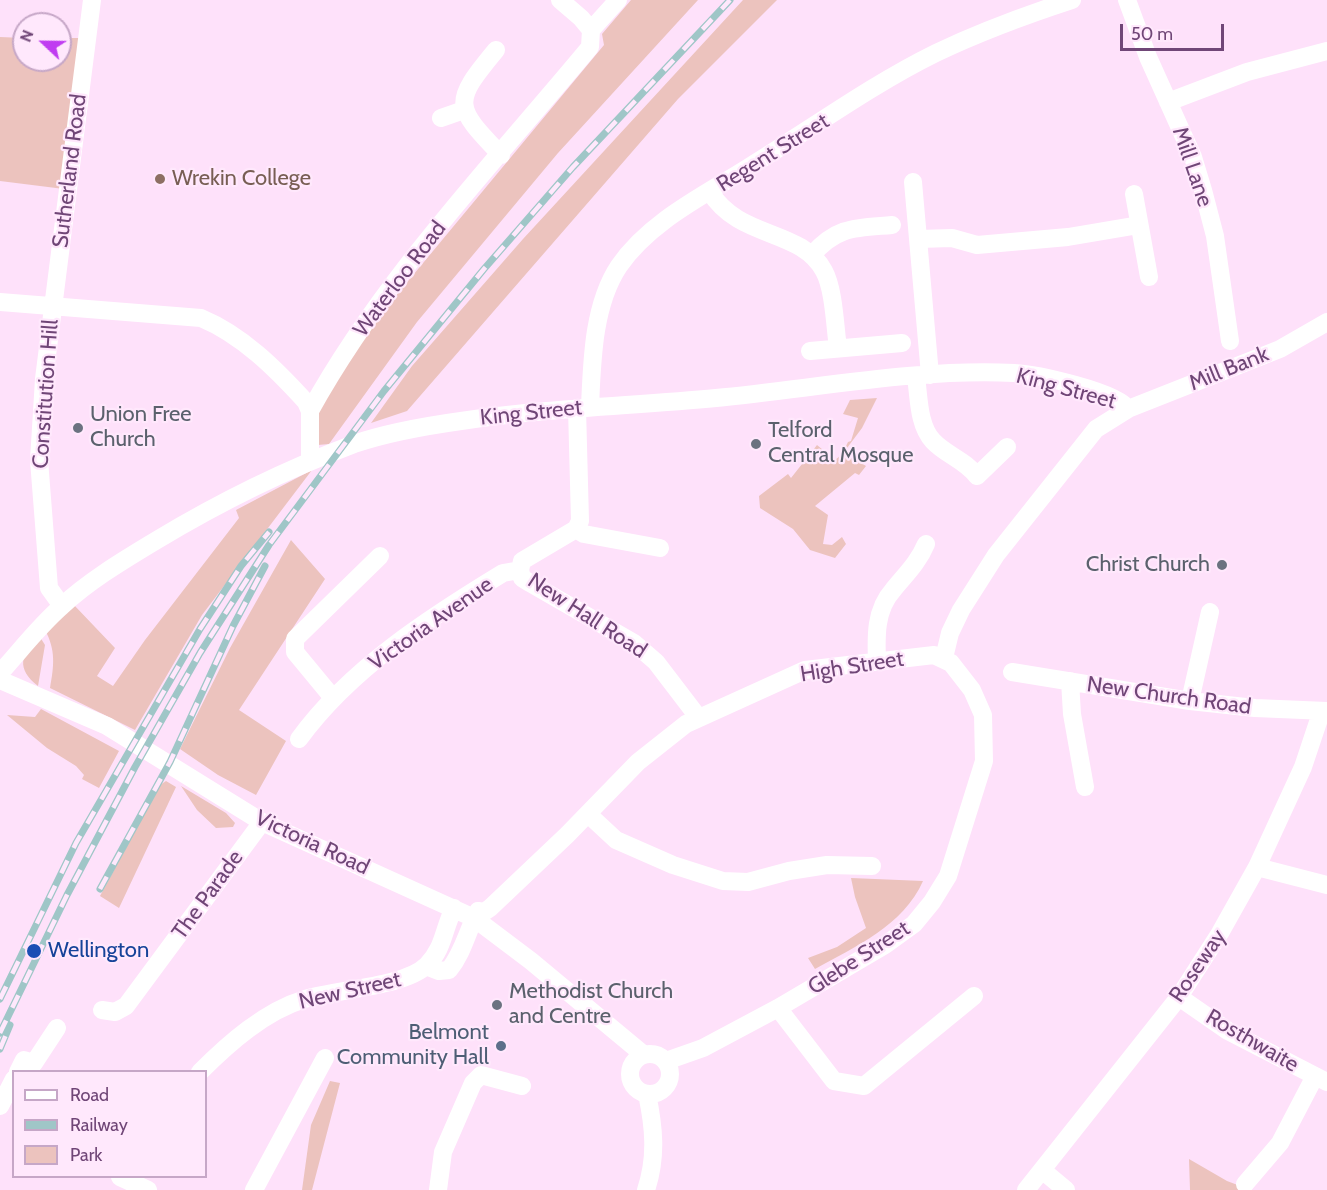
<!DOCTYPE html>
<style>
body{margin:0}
#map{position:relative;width:1327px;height:1190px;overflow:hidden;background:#fee1fa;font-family:Cabin,sans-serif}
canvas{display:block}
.legend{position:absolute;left:12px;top:1070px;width:195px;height:108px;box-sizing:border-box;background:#ffe8fc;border:2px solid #c6a7c7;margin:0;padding:8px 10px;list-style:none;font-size:18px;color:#704677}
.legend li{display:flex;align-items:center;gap:12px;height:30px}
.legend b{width:30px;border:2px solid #c6a7c7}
.north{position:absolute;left:12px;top:12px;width:60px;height:60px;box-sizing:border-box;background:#ffe8fc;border:2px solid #c6a7c7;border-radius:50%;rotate:292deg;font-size:16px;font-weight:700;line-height:24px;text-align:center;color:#704677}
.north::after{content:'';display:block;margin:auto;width:21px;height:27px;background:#c03cf1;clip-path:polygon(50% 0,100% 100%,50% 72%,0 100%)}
.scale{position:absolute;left:1120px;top:24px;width:104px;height:27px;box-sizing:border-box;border:3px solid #704677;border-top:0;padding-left:8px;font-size:18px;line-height:21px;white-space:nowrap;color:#704677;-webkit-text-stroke:4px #ffe8fc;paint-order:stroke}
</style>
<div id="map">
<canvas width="1327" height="1190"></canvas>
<ul class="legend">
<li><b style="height:8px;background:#fff"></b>Road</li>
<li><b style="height:8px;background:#9fc6c7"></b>Railway</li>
<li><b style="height:16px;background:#ecc3be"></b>Park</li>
</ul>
<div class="north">N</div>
<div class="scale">50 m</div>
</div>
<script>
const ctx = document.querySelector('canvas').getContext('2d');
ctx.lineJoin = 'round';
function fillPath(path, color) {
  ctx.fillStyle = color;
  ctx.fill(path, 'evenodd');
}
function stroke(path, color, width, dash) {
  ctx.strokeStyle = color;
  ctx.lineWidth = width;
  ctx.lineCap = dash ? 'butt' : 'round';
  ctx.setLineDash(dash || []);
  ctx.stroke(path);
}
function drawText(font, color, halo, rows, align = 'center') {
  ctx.font = font + ' Cabin,sans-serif';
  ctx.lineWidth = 4.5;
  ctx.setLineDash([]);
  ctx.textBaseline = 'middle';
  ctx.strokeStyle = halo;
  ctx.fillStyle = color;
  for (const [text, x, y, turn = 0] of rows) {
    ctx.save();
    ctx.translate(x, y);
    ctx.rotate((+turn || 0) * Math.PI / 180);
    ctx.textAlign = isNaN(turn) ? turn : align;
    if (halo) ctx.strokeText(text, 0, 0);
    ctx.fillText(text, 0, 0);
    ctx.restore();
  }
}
fillPath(new Path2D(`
 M 0,0 L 0,37 L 24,38 L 24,60 L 60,60 L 60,38 L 83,38 L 64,189 L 0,181 Z
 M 631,0 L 698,0 L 558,153 L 417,322 L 329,444 L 318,445 L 319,410 L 360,339 L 604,45 L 602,34 Z
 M 743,0 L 777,0 L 678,99 L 407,411 L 371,423 L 412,366 L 523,239 Z
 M 877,398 L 862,428 L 844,452 L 866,466 L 859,475 L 855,473 L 815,506 L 828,515 L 823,544 L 832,545 L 842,537 L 846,544 L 835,558 L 810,550 L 793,529 L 760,508 L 759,496 L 788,474 L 791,478 L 817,445 L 835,460 L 840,456 L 841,449 L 845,448 L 848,442 L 851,441 L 858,418 L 843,414 L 850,400 Z
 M 312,470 L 202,615 L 135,730 L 50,688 C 54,666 56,650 45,630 L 74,605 L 115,648 L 97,676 L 113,686 L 145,640 L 239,518 L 236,510 Z
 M 291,540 L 325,579 L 239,710 L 286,741 L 256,795 L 218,775 L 180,749 L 230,648 Z
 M 40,637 L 45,645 L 38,686 C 16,669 20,653 40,637 Z
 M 41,709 L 119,751 L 99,788 L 82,779 L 84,775 L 76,766 L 47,748 L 7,715 L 35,717 Z
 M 166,781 L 176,787 L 119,908 L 100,896 L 160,785 Z
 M 181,786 L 226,813 L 235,823 L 233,827 L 216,828 L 197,810 Z
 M 851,878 L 923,881 C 903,926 856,946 815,969 L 808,958 L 837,947 L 866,928 L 855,897 Z
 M 330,1081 L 340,1083 L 312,1190 L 302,1190 L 311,1125 Z
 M 1189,1159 L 1227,1181 L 1251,1190 L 1190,1190 Z`), '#ecc3be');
stroke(new Path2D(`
 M 1127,0 L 1148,57 L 1193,157 L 1203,190 L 1215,236 L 1230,341
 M 591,30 L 618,0
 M 496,50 C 452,103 454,106 501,155
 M 1168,102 L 1247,72 L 1327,51
 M 441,118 L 464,110
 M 913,182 L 930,375
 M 710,192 C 740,240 801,228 824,271 C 834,289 835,327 838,348
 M 1134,194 L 1149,277
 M 918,239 L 952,238 L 977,245 L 1068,237 L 1139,225
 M 812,255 C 837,226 856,228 892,225
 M 0,302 L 201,318 C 242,335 276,369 306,402 L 310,411 L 310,461
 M 810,351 L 902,343
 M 916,377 C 919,396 918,425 933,441 C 946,455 965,460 977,476 L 1007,447
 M 590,407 C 592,361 593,305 619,266 C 650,221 705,195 749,167 C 811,129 871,85 936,53 C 980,32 1026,15 1072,0
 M 310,411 C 384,277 493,164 590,47 L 591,30 L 581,18 L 560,0
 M 576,529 L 584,534 L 660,548
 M 520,570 L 522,578 L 530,583 L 634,643 L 656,662 L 698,717
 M 520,570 L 522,561 L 576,529 L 580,521 L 577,408
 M 62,606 L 49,588 L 39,460 L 44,379 L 92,0
 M 944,658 L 950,633 L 961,610 L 996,555 L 1096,429 L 1128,409 L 1280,349 L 1327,322
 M 877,662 C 876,637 875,610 893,590 C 906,574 918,563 926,544
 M 1012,672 L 1190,701 L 1255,708 L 1327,711
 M 0,673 C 20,651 39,626 62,606 C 90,580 124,560 157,540 C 220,502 285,470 354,444 C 389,432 425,426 461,421 C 546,408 631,406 716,398 C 812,389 919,368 1014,373 C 1036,374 1118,392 1128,409
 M 0,680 L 107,726 L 262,822 L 474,918 L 531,961 L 644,1055
 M 1070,681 L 1072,714 L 1085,787
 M 333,698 L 295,652 L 295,639 L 380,556
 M 1190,701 L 1210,612
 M 299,739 C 350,669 429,618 503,573 L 520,570
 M 588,814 L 616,840 L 673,865 L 723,881 L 748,882 L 789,871 L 827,865 L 872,866
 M 1257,867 L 1327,885
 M 426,966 L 439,971 L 449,970 C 464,951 467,931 478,911 L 484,912 L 490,908 L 567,835 L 638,762 L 686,724 L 805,670 L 934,655 L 951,663 L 972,690 L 983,715 L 984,761 L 948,876 L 932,902 L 914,924 L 885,945 L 778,1008 L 703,1048 L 666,1061
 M 1179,997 L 1228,1031 L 1327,1082
 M 778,1008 L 834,1081 L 864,1086 L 974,996
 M 102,1010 L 115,1012 L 126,1006 L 262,822
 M630 1074a20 20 0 1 1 40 0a20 20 0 1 1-40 0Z
 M 18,1072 L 24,1060 L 34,1063 L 57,1028
 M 200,1072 C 229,1043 265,1011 305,999 C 337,989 405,987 427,965 C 444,948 443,930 454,908
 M 0,1106 L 14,1079
 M 1042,1170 L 1066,1190
 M 120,1177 L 148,1190
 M 1245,1184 L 1280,1143 L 1315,1076
 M 254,1190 L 325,1058
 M 438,1190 L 443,1152 L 473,1083 L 481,1075 L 522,1086
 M 646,1190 C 657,1157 654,1127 647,1094
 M 1026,1190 L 1179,997 L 1220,933 L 1257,867 L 1303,767 L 1321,713`), '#fff', 18);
const rail = new Path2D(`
 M 100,889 L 170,762 L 233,626 L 265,566
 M 0,999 L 76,843 L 200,629 L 241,566 L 269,532
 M 0,1033 L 67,895 L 135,767 L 200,653 L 269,545 L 384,391 L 484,269 L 573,167 L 730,0
 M 0,1049 L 10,1025`);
stroke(rail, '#9fc6c7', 7);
stroke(rail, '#ffe8fc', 4.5, [14]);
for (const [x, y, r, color] of [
 [160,179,6,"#8d6e63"],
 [78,428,6,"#6b7280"],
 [756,444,6,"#6b7280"],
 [1222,565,6,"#6b7280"],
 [34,951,8,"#1a4fb4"],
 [497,1005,6,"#6b7280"],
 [501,1046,6,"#5c6f8a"]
]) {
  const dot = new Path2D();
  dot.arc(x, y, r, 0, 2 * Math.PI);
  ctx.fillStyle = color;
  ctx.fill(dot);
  stroke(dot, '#ffe8fc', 2);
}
drawText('22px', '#704677', '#ffe8fc', [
 ["Regent Street",773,153,-32],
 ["Mill Lane",1192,167,71],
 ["Sutherland Road",70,171,-83],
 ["Waterloo Road",400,279,-53],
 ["Mill Bank",1229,369,-22],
 ["King Street",1066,389,15],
 ["Constitution Hill",46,394,-86],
 ["King Street",531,413,-6],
 ["New Hall Road",587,616,33],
 ["Victoria Avenue",431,624,-35],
 ["High Street",852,667,-9],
 ["New Church Road",1169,696,8],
 ["Victoria Road",312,843,25],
 ["The Parade",208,895,-54],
 ["Glebe Street",859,958,-33],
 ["Roseway",1198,966,-56],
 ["New Street",350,991,-13],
 ["Rosthwaite",1252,1041,30]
]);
drawText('22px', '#785e54', '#ffe8fc', [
 ["Wrekin College",172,179]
], 'left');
drawText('22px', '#5b616d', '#ffe8fc', [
 ["Union Free",90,415],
 ["Church",90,440],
 ["Telford",768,431],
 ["Central Mosque",768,456],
 ["Christ Church",1210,565,"right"],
 ["Methodist Church",509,992],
 ["and Centre",509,1017]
], 'left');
drawText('22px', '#164399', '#ffe8fc', [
 ["Wellington",48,951]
], 'left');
drawText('22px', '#4e5e75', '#ffe8fc', [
 ["Belmont",489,1033],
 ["Community Hall",489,1058]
], 'right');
</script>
